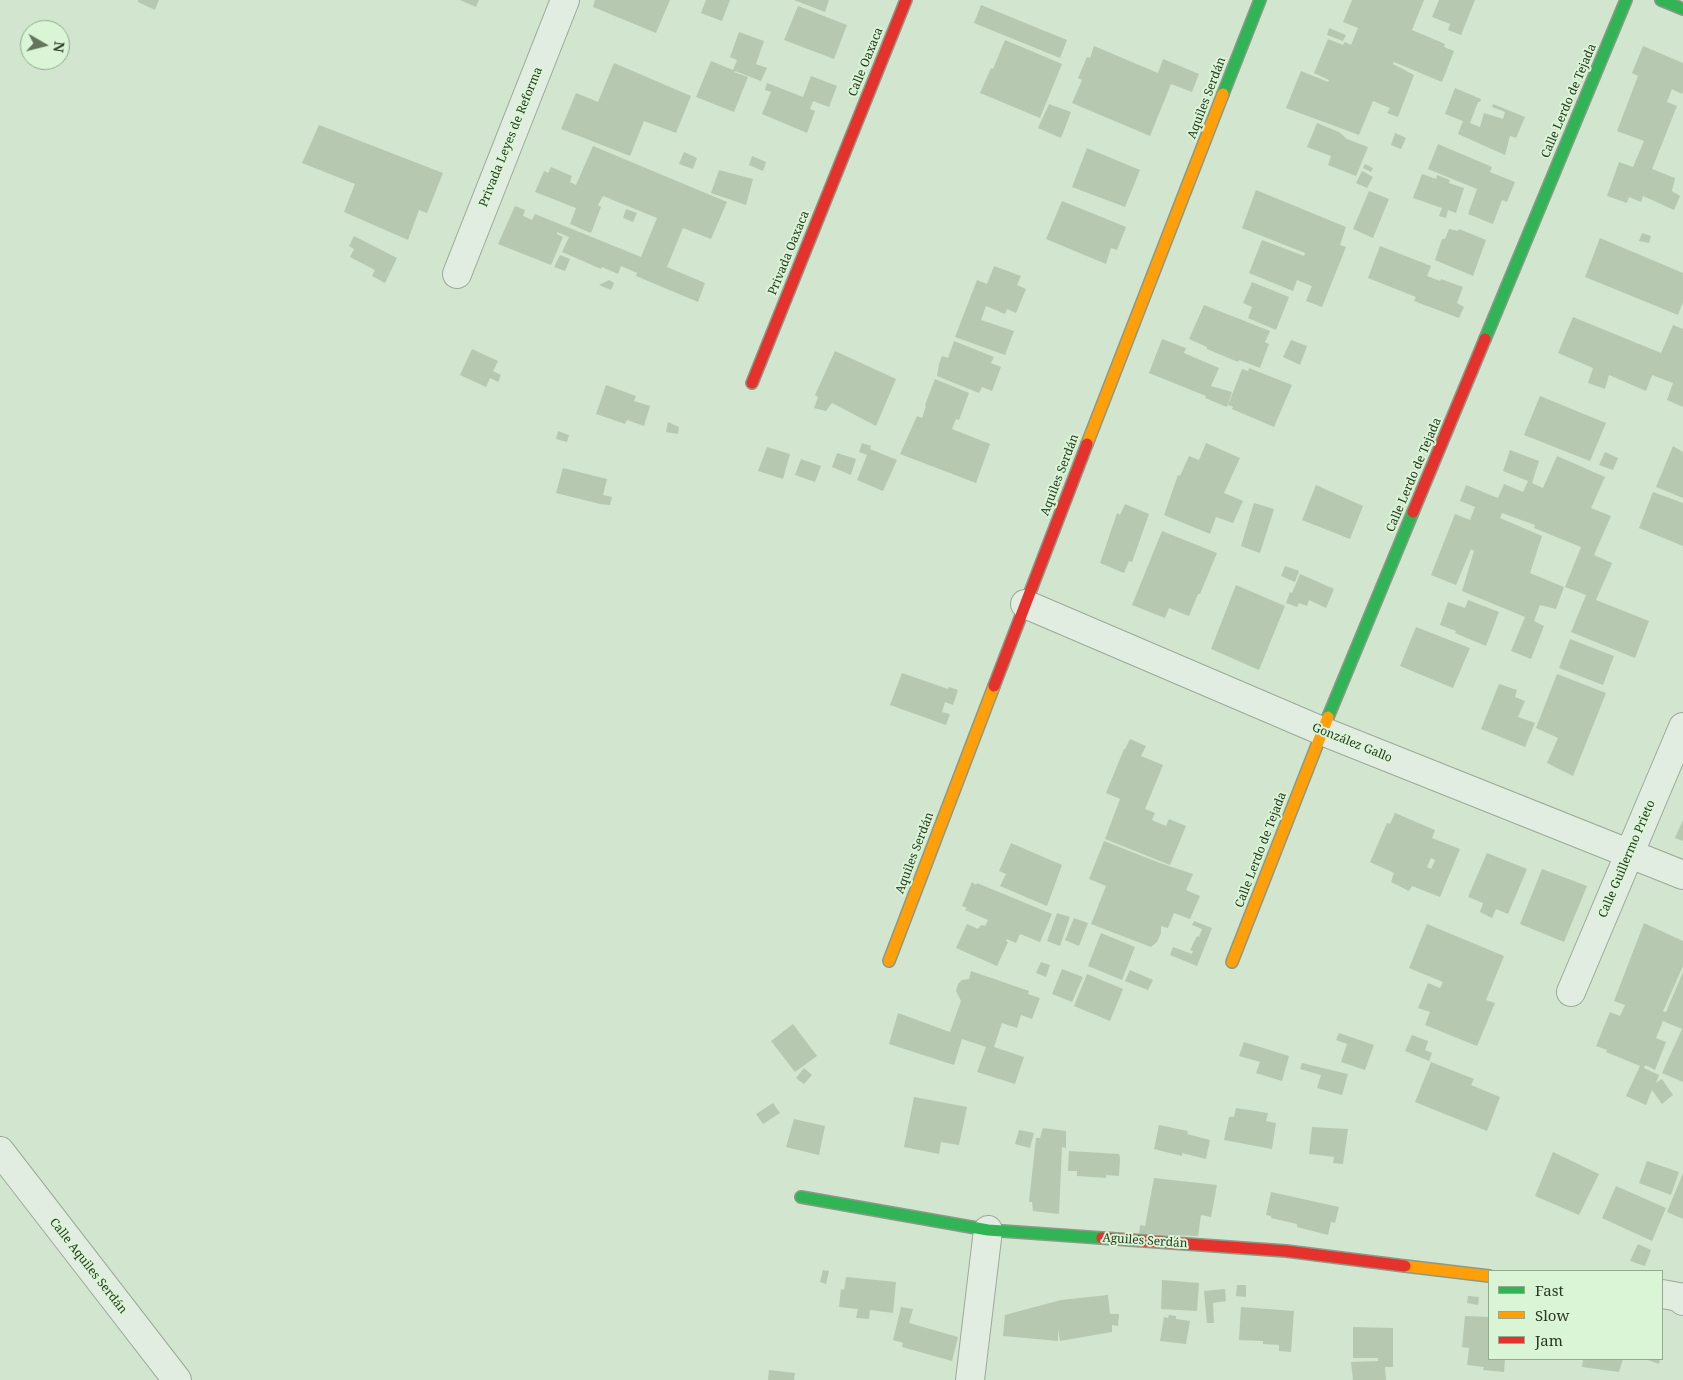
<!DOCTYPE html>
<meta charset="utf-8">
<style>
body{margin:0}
#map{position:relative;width:1683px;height:1380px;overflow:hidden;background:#d1e5cf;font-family:"Noto Serif",serif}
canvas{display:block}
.legend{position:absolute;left:1488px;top:1270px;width:175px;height:90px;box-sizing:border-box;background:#d9f5d6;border:1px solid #92aa8d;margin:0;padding:6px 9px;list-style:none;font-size:15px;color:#283920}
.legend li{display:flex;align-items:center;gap:10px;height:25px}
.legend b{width:25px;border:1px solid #92aa8d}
.north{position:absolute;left:20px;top:20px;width:50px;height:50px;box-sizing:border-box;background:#d9f5d6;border:1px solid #92aa8d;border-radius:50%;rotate:98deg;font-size:14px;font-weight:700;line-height:20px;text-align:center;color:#283920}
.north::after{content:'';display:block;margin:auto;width:18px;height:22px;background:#63755d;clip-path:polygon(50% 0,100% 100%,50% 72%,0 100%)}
</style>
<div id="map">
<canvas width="1683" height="1380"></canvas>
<ul class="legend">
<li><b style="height:6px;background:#30b455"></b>Fast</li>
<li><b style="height:6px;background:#ff9f0a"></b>Slow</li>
<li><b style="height:6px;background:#e5322d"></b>Jam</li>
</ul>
<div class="north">N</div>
</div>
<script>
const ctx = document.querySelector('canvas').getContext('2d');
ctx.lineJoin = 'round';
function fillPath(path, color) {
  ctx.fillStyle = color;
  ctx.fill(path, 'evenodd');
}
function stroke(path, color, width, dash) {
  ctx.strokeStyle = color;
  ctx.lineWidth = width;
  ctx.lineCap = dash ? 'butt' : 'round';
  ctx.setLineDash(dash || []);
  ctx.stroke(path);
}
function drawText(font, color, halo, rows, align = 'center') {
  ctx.font = font + ' "Noto Serif",serif';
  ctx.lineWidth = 4;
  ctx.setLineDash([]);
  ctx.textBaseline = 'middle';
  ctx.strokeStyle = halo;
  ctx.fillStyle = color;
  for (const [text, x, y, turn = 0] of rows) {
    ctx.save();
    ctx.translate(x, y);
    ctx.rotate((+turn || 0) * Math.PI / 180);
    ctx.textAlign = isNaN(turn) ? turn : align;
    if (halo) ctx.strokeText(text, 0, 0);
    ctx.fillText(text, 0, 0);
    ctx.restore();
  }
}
fillPath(new Path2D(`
 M 138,0 L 159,0 L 155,10 L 138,2 Z
 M 460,0 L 479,0 L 476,7 Z
 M 595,0 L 670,0 L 656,33 L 593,7 Z
 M 706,0 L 730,0 L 722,21 L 701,13 Z
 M 794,0 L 829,0 L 825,12 Z
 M 1352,0 L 1424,0 L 1412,30 L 1445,44 L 1444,47 L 1454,51 L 1442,82 L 1394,62 L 1393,64 L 1414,75 L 1398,117 L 1387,113 L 1390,108 L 1373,101 L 1359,135 L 1286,108 L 1301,71 L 1328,82 L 1329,80 L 1314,73 L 1328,39 L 1343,45 L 1345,42 L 1351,45 L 1358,28 L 1343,22 Z
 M 1439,0 L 1475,0 L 1461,35 L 1448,30 L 1450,24 L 1432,17 Z
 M 981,5 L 1067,40 L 1060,58 L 974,23 Z
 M 798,6 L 847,25 L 834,59 L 784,40 Z
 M 1329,28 L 1346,35 L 1343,41 L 1327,35 Z
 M 739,32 L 764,41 L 756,64 L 767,68 L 761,81 L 735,71 L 734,72 L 748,77 L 734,112 L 696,97 L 711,61 L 733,70 L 737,60 L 730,57 Z
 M 1005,40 L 1062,64 L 1040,118 L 980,93 L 991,68 L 993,69 Z
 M 1094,46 L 1158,73 L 1163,59 L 1199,74 L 1192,92 L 1171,84 L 1150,136 L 1072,103 L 1082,80 L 1078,78 L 1087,57 L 1090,58 Z
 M 1643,46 L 1683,63 L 1683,91 L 1682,94 L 1672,89 L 1667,102 L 1677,106 L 1652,169 L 1675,178 L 1672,191 L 1680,196 L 1674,210 L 1643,196 L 1641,202 L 1629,197 L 1627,203 L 1607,196 L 1619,162 L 1633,167 L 1644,141 L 1617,131 L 1638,76 L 1632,73 Z
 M 614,63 L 691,96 L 676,133 L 644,121 L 630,156 L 561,129 L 576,93 L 598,102 Z
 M 811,76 L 837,86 L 829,107 L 813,101 L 810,109 L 815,111 L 807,133 L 762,114 L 771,92 L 765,90 L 767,83 L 803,97 Z
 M 1455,88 L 1481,99 L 1480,102 L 1478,102 L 1470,123 L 1480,127 L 1484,113 L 1503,119 L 1505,112 L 1492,107 L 1493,104 L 1525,117 L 1516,138 L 1510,136 L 1505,155 L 1458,134 L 1463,121 L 1445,114 Z
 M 1049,104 L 1071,112 L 1061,138 L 1038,128 Z
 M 1317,123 L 1339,132 L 1347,139 L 1368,147 L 1356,176 L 1328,165 L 1331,156 L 1307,147 Z
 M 319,125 L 443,173 L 427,213 L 419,210 L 408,240 L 344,212 L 355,184 L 302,163 Z
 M 1395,133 L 1406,138 L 1401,149 L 1391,145 Z
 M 1438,144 L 1492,167 L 1490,172 L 1515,182 L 1507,202 L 1502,200 L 1493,224 L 1468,214 L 1477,189 L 1428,169 Z
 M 593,146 L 727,202 L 711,239 L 683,228 L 667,267 L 705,283 L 698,302 L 636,276 L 637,273 L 621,266 L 618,274 L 602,267 L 601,269 L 562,252 L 569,237 L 557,232 L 557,234 L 563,237 L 551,265 L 498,244 L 515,206 L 525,210 L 523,216 L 532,220 L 535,214 L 641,257 L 657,218 L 603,196 L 598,205 L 601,207 L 591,233 L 570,224 L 576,208 L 535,192 L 544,171 L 548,173 L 551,167 L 572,176 L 570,182 L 576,185 Z
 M 1087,148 L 1140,170 L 1125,207 L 1072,187 Z
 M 684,152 L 697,158 L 693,169 L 679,164 Z
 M 752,156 L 766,162 L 763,171 L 749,165 Z
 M 1365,164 L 1373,168 L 1371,172 L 1363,168 Z
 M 719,170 L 753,179 L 746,205 L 711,193 Z
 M 1362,171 L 1373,177 L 1367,188 L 1356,183 Z
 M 1422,174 L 1436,179 L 1437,175 L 1450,180 L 1449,183 L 1464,188 L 1456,213 L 1448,210 L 1446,218 L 1439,216 L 1442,208 L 1413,198 Z
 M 1256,190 L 1346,227 L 1340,245 L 1346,247 L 1322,307 L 1306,301 L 1312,286 L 1297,280 L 1293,291 L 1249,273 L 1262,240 L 1304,256 L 1305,253 L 1242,228 Z
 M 1369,191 L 1389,199 L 1373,238 L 1353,229 Z
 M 1062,201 L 1126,227 L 1117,250 L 1111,248 L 1106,264 L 1046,239 Z
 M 626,209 L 637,213 L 633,222 L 623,218 Z
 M 1449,229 L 1458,231 L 1459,229 L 1486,240 L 1473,276 L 1435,260 L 1442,239 L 1445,239 Z
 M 1642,233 L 1651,236 L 1649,243 L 1639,241 Z
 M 354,236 L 397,258 L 385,283 L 372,276 L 375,270 L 350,257 L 354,249 L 349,246 Z
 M 1600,238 L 1683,273 L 1683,302 L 1678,315 L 1585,277 Z
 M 1380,246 L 1431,266 L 1427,276 L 1440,281 L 1441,279 L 1463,287 L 1457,303 L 1464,307 L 1459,318 L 1414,301 L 1416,297 L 1368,278 Z
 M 560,255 L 570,259 L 565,271 L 554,267 Z
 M 994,266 L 1021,276 L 1017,285 L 1026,289 L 1016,313 L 1007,309 L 1005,314 L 986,306 L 981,320 L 1014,331 L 1005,355 L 955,337 L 977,280 L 987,284 Z
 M 609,280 L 614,283 L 611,290 L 599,285 Z
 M 1252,282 L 1289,297 L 1276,330 L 1248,318 L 1252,307 L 1243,303 Z
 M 1204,305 L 1270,331 L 1265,342 L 1269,344 L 1260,368 L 1239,360 L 1238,362 L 1207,349 L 1207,347 L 1189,339 Z
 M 1573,317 L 1661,353 L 1673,325 L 1683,329 L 1683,407 L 1667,400 L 1673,383 L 1652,375 L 1646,391 L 1609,375 L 1605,389 L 1588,383 L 1593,368 L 1558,353 Z
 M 1162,339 L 1186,348 L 1184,353 L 1219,368 L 1211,386 L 1232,392 L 1227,407 L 1205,398 L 1206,396 L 1149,373 Z
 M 1291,340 L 1307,346 L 1300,365 L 1283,357 Z
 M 954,341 L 994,357 L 991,363 L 1001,367 L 992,391 L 982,387 L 979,393 L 937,376 L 939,364 L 942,356 L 948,358 Z
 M 472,349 L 498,361 L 493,371 L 501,375 L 498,382 L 490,378 L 486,387 L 460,375 Z
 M 835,351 L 896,379 L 876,426 L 832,403 L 826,411 L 814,408 L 818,397 L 815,395 Z
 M 1249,368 L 1292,385 L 1274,427 L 1232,409 L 1233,407 L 1228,405 L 1242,369 L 1248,371 Z
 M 935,379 L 969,393 L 959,420 L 956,419 L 952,429 L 990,444 L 976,483 L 900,454 L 917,416 L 922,418 L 926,406 L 925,405 Z
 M 606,385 L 636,396 L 634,401 L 650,406 L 644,426 L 627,420 L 625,424 L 596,414 Z
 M 1540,396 L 1606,423 L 1590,461 L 1524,435 Z
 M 668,422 L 679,427 L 678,434 L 666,432 Z
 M 558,431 L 569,435 L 567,442 L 556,439 Z
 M 862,443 L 871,446 L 870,449 L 897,460 L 883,491 L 857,480 L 867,455 L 859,452 Z
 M 1206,443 L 1240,458 L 1224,493 L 1243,501 L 1233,523 L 1216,517 L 1210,534 L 1164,515 L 1178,475 L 1180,476 L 1189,456 L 1199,460 Z
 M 1673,446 L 1683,452 L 1683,498 L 1656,487 Z
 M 767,447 L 790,454 L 783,479 L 758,471 Z
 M 1510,450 L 1539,461 L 1532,483 L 1543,488 L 1557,456 L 1605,477 L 1591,508 L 1611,516 L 1594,555 L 1612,563 L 1596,600 L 1649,621 L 1635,658 L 1571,632 L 1586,595 L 1565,587 L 1581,547 L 1534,528 L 1535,525 L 1502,513 L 1500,518 L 1542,536 L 1530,573 L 1564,587 L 1556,609 L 1540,605 L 1534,621 L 1544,626 L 1531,659 L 1511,651 L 1525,617 L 1462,591 L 1474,551 L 1471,549 L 1456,585 L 1431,575 L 1455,514 L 1470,520 L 1475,507 L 1460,501 L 1466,485 L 1498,498 L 1504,484 L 1523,492 L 1528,481 L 1503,471 Z
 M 1605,452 L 1618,458 L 1613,470 L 1599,465 Z
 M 837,453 L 856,459 L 851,475 L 832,467 Z
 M 801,459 L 821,466 L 815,482 L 795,475 Z
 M 563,468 L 607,479 L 603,495 L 612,497 L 610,505 L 600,504 L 556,493 Z
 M 1316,485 L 1363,506 L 1350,539 L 1302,520 Z
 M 1653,492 L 1683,503 L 1683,546 L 1639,528 Z
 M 1254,503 L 1274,509 L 1260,553 L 1241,546 Z
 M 1125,504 L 1149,514 L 1132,562 L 1129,561 L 1124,573 L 1100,563 L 1117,513 L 1120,515 Z
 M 1162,531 L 1217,553 L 1200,594 L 1198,594 L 1189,616 L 1169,608 L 1165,618 L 1132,605 Z
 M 1285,566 L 1299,571 L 1295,582 L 1281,576 Z
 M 1300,574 L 1334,589 L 1326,608 L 1309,600 L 1307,606 L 1299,603 L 1297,607 L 1286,603 L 1290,592 L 1292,593 Z
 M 1236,585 L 1285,606 L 1259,670 L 1211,649 Z
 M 1468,600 L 1499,612 L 1486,646 L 1455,633 L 1456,631 L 1440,625 L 1448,602 L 1465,608 Z
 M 1416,627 L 1470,648 L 1453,688 L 1400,666 Z
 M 1570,639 L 1614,656 L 1603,685 L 1559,668 Z
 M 902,673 L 948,689 L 949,687 L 958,690 L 953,705 L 945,702 L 942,712 L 950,714 L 946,725 L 890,705 Z
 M 1557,674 L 1606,693 L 1573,776 L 1547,763 L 1558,738 L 1536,728 Z
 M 1499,684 L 1517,690 L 1515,697 L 1525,701 L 1518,717 L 1535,723 L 1525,747 L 1481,729 Z
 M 1130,739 L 1146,746 L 1141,756 L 1163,765 L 1145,809 L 1155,813 L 1152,820 L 1166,826 L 1169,819 L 1186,826 L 1170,865 L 1105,839 L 1120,799 L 1106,793 L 1124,749 L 1125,749 Z
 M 1395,813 L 1435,830 L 1432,838 L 1460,849 L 1440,897 L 1412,886 L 1409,891 L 1391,882 L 1394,873 L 1370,862 L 1387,823 L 1390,824 ZM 1431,858 L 1435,860 L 1431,869 L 1427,867 Z
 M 1683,820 L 1683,841 L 1675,838 Z
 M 1104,841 L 1160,863 L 1193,874 L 1186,890 L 1200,896 L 1190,919 L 1174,913 L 1168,928 L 1161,926 L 1161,933 L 1157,942 L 1151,947 L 1091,924 L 1106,886 L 1089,879 Z
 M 1011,843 L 1062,865 L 1047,906 L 1000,886 L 1006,874 L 999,871 Z
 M 1487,853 L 1527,869 L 1508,914 L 1496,909 L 1492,918 L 1480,912 L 1483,903 L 1468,897 Z
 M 1542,869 L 1587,886 L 1564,942 L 1520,924 Z
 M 972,882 L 976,885 L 977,883 L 1052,914 L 1040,942 L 1020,934 L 1016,943 L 1007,939 L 1006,941 L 1008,942 L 997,966 L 956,948 L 967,924 L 978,929 L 981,925 L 985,926 L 988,920 L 965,910 L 967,908 L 962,906 Z
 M 1057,913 L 1070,917 L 1060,946 L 1047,941 Z
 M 1074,918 L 1088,923 L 1079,946 L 1065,940 Z
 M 1194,921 L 1212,928 L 1197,966 L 1170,955 L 1173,947 L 1192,954 L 1193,951 L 1190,950 L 1197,936 L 1199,937 L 1202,929 L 1192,925 Z
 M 1644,923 L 1683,941 L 1683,966 L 1663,1011 L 1666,1012 L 1683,972 L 1683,1082 L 1662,1073 L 1682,1029 L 1663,1021 L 1656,1038 L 1666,1042 L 1655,1070 L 1645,1065 L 1644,1068 L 1659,1075 L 1656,1083 L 1662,1079 L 1673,1095 L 1662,1104 L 1652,1090 L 1646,1105 L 1626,1096 L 1640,1066 L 1606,1052 L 1607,1050 L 1596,1046 L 1610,1012 L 1620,1016 L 1625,1005 L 1614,1001 Z
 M 1427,924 L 1504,956 L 1486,1000 L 1495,1003 L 1477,1046 L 1425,1025 L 1430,1012 L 1418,1008 L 1428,983 L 1440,988 L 1443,982 L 1409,968 Z
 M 1101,933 L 1135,947 L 1122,980 L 1088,966 Z
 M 1041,962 L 1050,965 L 1046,977 L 1036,973 Z
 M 1062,969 L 1083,977 L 1072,1002 L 1052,994 Z
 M 1130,970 L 1153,980 L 1148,990 L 1125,981 Z
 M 971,971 L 1029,991 L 1028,994 L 1040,998 L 1032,1019 L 1021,1015 L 1017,1028 L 1002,1023 L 994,1047 L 1024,1057 L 1015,1084 L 977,1072 L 986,1047 L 962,1039 L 954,1065 L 889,1044 L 898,1013 L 950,1032 L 961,1001 L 956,991 L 958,984 L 962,980 L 969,979 Z
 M 1087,974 L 1123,989 L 1110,1021 L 1074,1006 Z
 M 793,1024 L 817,1056 L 795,1072 L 771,1041 Z
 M 1339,1033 L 1374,1045 L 1365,1070 L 1341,1062 L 1347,1044 L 1336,1040 Z
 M 1412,1035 L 1428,1041 L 1425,1050 L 1432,1053 L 1429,1061 L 1405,1051 Z
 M 1244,1042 L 1289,1056 L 1282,1081 L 1256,1073 L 1260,1062 L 1239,1056 Z
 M 1431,1062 L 1474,1079 L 1471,1085 L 1500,1097 L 1487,1131 L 1415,1102 Z
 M 1302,1063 L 1348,1074 L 1342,1095 L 1317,1088 L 1321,1075 L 1300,1069 Z
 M 804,1068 L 812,1075 L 804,1084 L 796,1078 Z
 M 914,1097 L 967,1107 L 959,1145 L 941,1142 L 939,1154 L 904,1147 Z
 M 773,1103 L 780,1113 L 763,1124 L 756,1114 Z
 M 1236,1108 L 1268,1113 L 1266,1121 L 1276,1123 L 1272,1149 L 1224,1140 L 1229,1117 L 1234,1117 Z
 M 794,1119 L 825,1126 L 819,1155 L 786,1147 Z
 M 1159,1125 L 1188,1131 L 1187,1134 L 1210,1140 L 1206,1159 L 1182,1153 L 1182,1156 L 1154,1149 Z
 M 1312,1127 L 1348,1129 L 1343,1164 L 1333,1163 L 1334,1157 L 1309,1154 Z
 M 1043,1128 L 1066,1131 L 1066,1148 L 1062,1147 L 1059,1214 L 1033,1211 L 1032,1202 L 1029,1202 L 1036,1138 L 1040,1138 Z
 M 1019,1130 L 1034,1133 L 1030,1148 L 1015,1144 Z
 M 1069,1151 L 1119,1154 L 1120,1158 L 1119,1176 L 1106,1175 L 1106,1178 L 1077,1176 L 1077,1171 L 1068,1171 Z
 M 1553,1152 L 1599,1174 L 1579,1215 L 1535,1196 Z
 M 1647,1161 L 1679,1172 L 1671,1195 L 1639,1183 Z
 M 1683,1173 L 1683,1219 L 1667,1212 Z
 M 1154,1178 L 1217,1185 L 1211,1217 L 1201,1215 L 1198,1236 L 1139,1234 L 1140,1225 L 1145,1226 Z
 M 1616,1186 L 1666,1208 L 1652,1241 L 1602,1218 Z
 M 1271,1192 L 1339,1207 L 1335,1223 L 1331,1222 L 1328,1235 L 1297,1227 L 1297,1224 L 1271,1218 L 1271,1216 L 1266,1215 Z
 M 1638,1244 L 1651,1250 L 1645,1266 L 1630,1261 Z
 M 823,1270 L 829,1271 L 826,1284 L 820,1282 Z
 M 846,1277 L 896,1282 L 893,1313 L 870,1310 L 869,1319 L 856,1318 L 858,1309 L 839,1307 L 841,1289 L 844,1290 Z
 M 1162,1280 L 1199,1283 L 1197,1311 L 1161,1309 Z
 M 1237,1285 L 1246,1285 L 1246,1297 L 1236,1296 Z
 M 1225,1289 L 1226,1301 L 1213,1303 L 1214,1323 L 1207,1323 L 1204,1291 Z
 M 1108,1295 L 1110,1314 L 1119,1314 L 1118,1326 L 1112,1325 L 1112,1332 L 1060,1341 L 1058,1329 L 1058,1341 L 1003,1336 L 1005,1315 L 1061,1300 Z
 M 1468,1296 L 1479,1297 L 1478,1305 L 1467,1303 Z
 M 901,1307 L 913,1309 L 909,1323 L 958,1337 L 952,1361 L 902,1347 L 903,1343 L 893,1340 Z
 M 1241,1307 L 1294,1311 L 1291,1352 L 1279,1351 L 1279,1345 L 1263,1344 L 1263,1341 L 1239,1340 Z
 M 1169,1315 L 1176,1316 L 1176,1319 L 1190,1321 L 1186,1344 L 1160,1341 L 1164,1317 L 1168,1318 Z
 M 1465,1316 L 1489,1317 L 1489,1359 L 1505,1359 L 1504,1372 L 1483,1370 L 1484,1367 L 1467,1365 L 1469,1348 L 1462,1347 Z
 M 1353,1327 L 1393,1328 L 1393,1367 L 1385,1367 L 1386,1380 L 1353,1380 L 1351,1362 L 1378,1361 L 1378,1358 L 1353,1358 Z
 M 1583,1359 L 1623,1359 L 1619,1372 L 1582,1367 Z
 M 1645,1359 L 1660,1359 L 1659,1364 Z
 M 769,1370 L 795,1373 L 794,1380 L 768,1380 Z`), '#b7c8b0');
const street = new Path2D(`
 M 457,274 L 565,0
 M 1025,604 L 1322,731 L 1683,875
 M 1571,992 L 1683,727
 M 0,1151 L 177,1380
 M 1662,1294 L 1679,1297 L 1683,1301
 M 970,1380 L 988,1230`);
const fast = new Path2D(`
 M 1661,0 L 1683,9
 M 1223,94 L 1260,0
 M 1485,339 L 1626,0
 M 1328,717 L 1413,512
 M 801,1197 L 988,1230 L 1102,1238`);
const slow = new Path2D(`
 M 1087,444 L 1223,94
 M 889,961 L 994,686
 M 1232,962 L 1328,717
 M 1405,1266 L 1489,1276`);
const jam = new Path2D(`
 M 752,383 L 906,0
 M 1413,512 L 1485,339
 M 994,686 L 1087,444
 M 1102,1238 L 1286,1251 L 1405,1266`);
stroke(street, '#9baa97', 30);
stroke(fast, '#8b9a88', 14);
stroke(slow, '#8b9a88', 14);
stroke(jam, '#8b9a88', 14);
stroke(street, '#e2ede1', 28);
stroke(fast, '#30b455', 11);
stroke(slow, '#ff9f0a', 11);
stroke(jam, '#e5322d', 11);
drawText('12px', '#283920', '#d9f5d6', [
 ["Calle Oaxaca",866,62,-68],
 ["Aquiles Serdán",1207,98,-69],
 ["Calle Lerdo de Tejada",1569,101,-67],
 ["Privada Leyes de Reforma",511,137,-68],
 ["Privada Oaxaca",789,253,-68],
 ["Aquiles Serdán",1060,475,-69],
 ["Calle Lerdo de Tejada",1414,475,-67],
 ["González Gallo",1352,743,22],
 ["Calle Lerdo de Tejada",1261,850,-69],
 ["Aquiles Serdán",915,853,-69],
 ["Calle Guillermo Prieto",1627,859,-67],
 ["Aguiles Serdán",1145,1241,4],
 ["Calle Aquiles Serdán",88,1266,52]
]);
</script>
